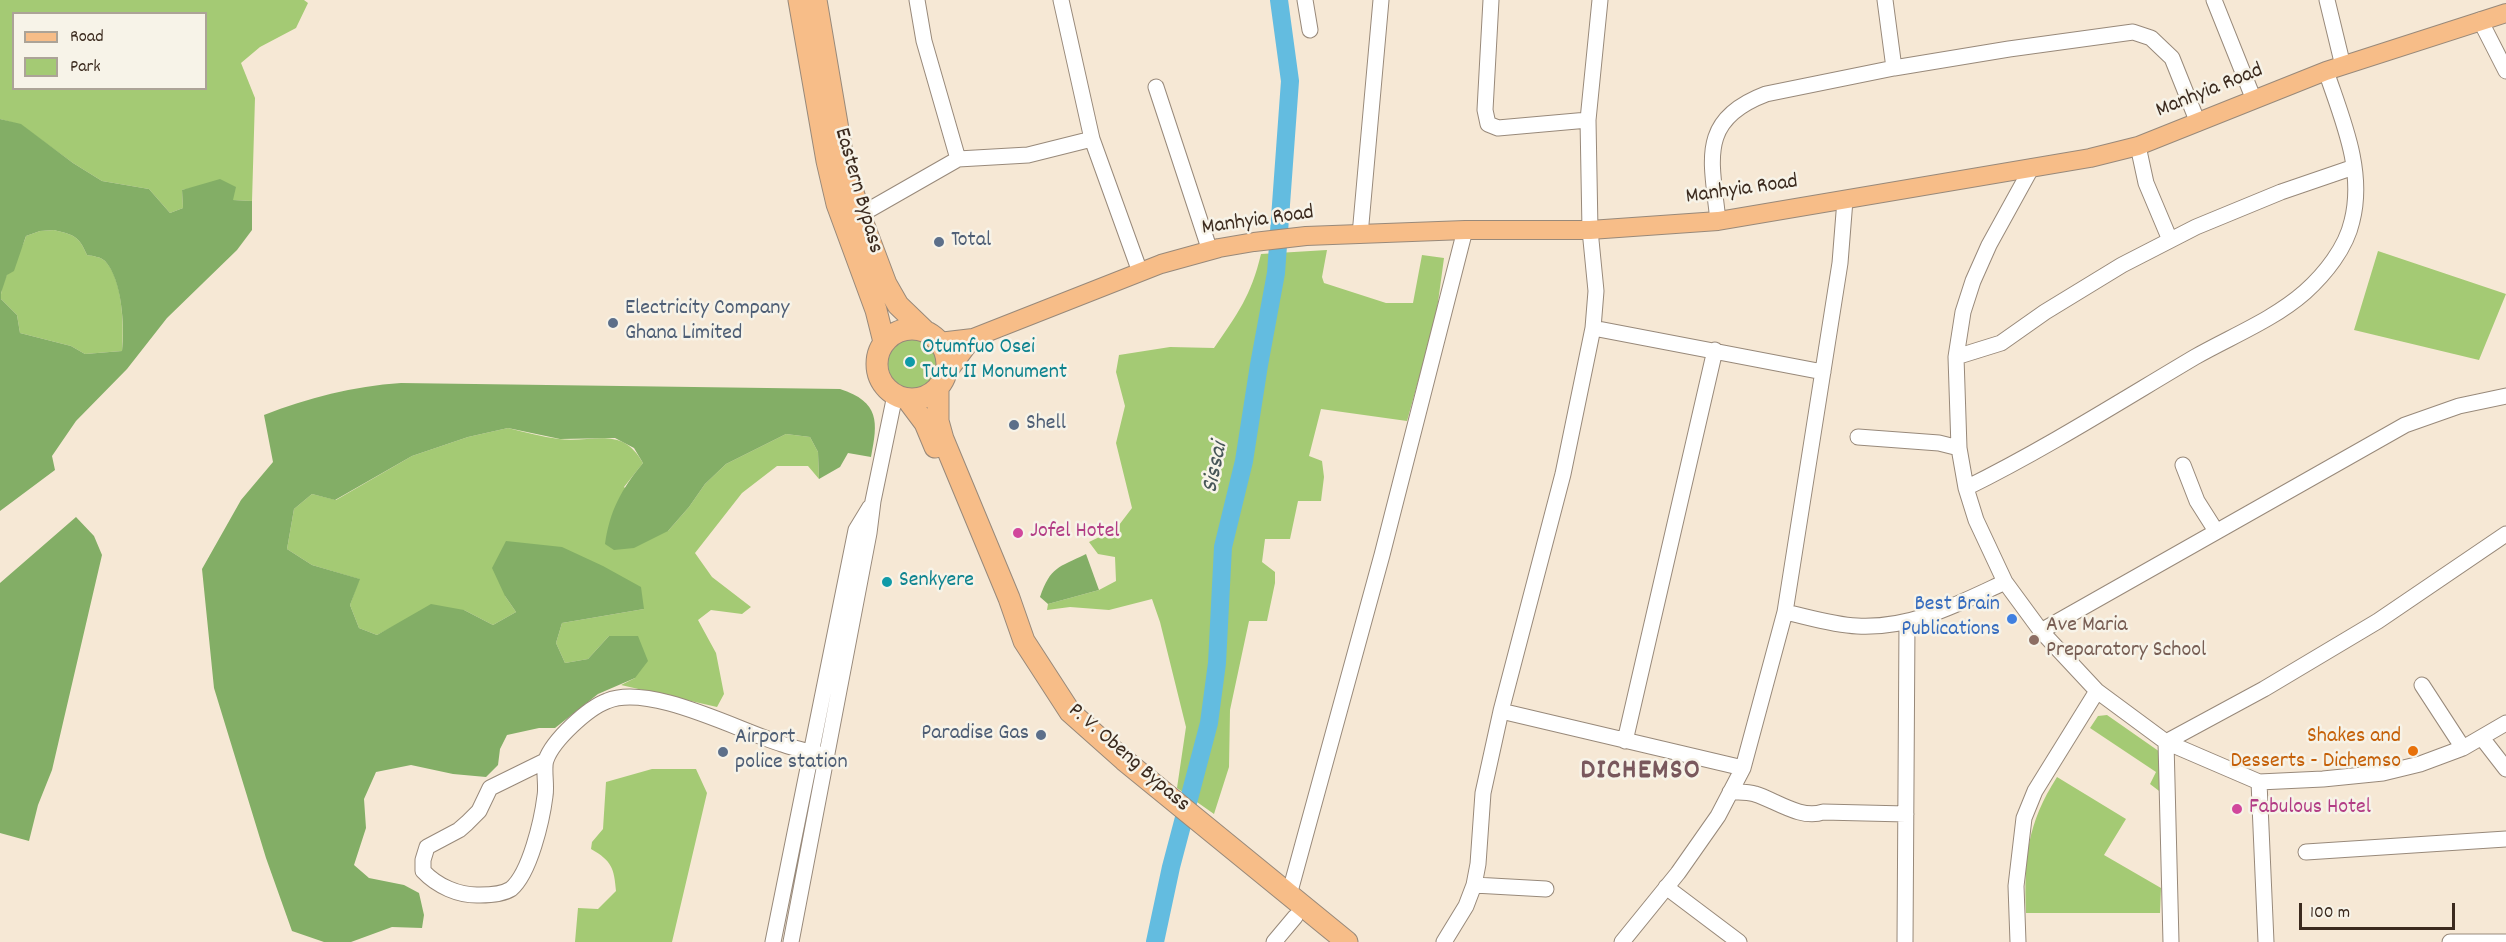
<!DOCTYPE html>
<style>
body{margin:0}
#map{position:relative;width:2506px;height:942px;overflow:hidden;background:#f6e8d5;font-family:Dekko,sans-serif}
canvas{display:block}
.legend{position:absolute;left:12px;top:12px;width:195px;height:78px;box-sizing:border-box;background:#f7f3e8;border:2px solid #aca397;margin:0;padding:8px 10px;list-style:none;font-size:18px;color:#3b2a1e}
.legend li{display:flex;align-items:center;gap:12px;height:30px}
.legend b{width:30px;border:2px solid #aca397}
.scale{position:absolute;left:2299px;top:903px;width:156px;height:27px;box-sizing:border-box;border:3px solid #3b2a1e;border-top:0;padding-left:8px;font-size:18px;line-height:21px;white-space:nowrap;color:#3b2a1e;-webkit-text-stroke:4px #f7f3e8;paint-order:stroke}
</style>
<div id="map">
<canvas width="2506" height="942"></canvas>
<ul class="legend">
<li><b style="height:8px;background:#f7bd88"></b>Road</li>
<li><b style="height:16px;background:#a4ca74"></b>Park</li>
</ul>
<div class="scale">100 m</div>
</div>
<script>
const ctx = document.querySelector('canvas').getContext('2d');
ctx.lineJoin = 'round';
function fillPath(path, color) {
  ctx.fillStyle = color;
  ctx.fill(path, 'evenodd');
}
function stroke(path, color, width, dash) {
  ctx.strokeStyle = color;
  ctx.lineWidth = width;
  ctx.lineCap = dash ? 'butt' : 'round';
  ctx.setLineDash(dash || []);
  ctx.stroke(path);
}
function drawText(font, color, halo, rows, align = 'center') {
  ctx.font = font + ' Dekko,sans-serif';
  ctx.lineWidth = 5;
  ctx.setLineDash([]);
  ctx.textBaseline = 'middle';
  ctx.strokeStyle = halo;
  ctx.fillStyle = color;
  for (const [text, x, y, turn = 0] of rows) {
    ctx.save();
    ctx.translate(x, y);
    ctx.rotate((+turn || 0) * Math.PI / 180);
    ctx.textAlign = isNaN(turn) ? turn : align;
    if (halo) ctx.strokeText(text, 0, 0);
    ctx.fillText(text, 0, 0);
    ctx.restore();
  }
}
fillPath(new Path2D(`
 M 0,0 L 304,0 L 308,3 L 296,28 L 260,47 L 241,63 L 255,98 L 252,201 L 233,200 L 197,187 L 182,190 L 183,208 L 170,213 L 149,189 L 102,181 L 73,163 L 21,125 L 0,119 ZM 14,14 L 206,14 L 206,88 L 14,88 Z
 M 54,230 C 74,235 79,236 87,255 C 93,256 101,257 105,261 C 123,279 124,326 122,351 L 85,354 L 71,346 L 20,333 L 17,315 L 1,299 C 0,277 20,257 26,236 L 40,231 Z
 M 1327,250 L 1322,277 L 1324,283 L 1386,303 L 1413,303 L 1422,255 L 1444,258 L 1436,317 L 1407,421 L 1321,409 L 1309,456 L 1322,461 L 1324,477 L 1321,501 L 1298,501 L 1290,539 L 1265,539 L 1262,562 L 1275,572 L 1275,583 L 1267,621 L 1249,621 L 1230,710 L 1229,767 L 1214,814 L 1177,788 L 1186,727 L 1160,622 L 1152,599 L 1109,610 L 1070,607 L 1047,610 L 1048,604 L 1099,590 L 1116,581 L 1115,557 L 1098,554 L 1089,542 L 1116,529 L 1132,508 L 1116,443 L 1125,406 L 1116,372 L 1119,355 L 1170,347 L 1214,348 C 1238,313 1251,296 1261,254 Z
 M 2378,251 L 2506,294 L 2479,360 L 2354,330 Z
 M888 364a27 27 0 1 1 54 0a27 27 0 1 1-54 0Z
 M 508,428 C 525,432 542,437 559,439 C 594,443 622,425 643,463 L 624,487 L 668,531 L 689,507 L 705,484 L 726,464 L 786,434 L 810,437 L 818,452 L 819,479 L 808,466 L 777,466 L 742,493 L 695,553 L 712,577 L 751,607 L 742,614 L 711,610 L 698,620 L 716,653 L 724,694 L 717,707 L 621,685 L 635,678 L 609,636 L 588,659 L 565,663 L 556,643 L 562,623 L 644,609 L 505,596 L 516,612 L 493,625 L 464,610 L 396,625 L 377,635 L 359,628 L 350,605 L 359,579 L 312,565 L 287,549 L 294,509 L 312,494 L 336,500 L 412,456 L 468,437 Z
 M 2107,715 L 2160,752 L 2163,794 L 2150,784 L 2156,772 L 2090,728 L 2098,716 Z
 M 652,769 L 696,769 L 707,793 L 672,942 L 575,942 L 578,908 L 598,909 L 616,891 C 614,868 612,861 591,849 L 592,842 L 603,829 L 606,782 Z
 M 2057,777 L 2126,819 L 2104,855 L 2161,888 L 2160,913 L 2026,913 C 2024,858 2027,824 2057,777 Z`), '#a4ca74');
fillPath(new Path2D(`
 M 0,119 L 21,124 L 73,163 L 102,181 L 149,189 L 170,213 L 183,208 L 182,190 L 220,179 L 236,187 L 233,200 L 252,201 L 252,230 L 237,250 L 167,318 L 127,369 L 76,421 L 52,456 L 55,470 L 0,511 ZM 54,230 C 74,235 79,236 87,255 C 93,256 101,257 105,261 C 122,279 125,327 122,351 L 85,354 L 71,346 L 20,333 L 17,315 L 1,299 L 1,293 L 7,275 L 14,271 L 26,236 L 40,231 Z
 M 401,383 L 840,389 C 880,402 878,422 871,457 L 848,453 L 840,467 L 819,479 L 818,452 L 810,437 L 786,434 L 726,464 L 705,484 L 689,507 L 668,531 L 634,548 L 614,550 L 605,544 C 610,510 621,490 643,463 L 634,448 L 615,438 L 560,439 L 508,428 L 468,437 L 412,456 L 335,500 L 312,494 L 294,509 L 287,549 L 312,565 L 360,579 L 350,605 L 359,628 L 377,635 L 431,604 L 464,610 L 493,625 L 516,612 L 505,596 L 492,568 L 506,541 L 562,547 L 603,566 L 641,587 L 644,609 L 562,623 L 556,643 L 565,663 L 588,659 L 609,636 L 638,636 L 648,661 L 635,678 L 598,694 L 555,728 L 539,728 L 507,735 L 500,749 L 498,765 L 486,777 L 453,774 L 411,765 L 376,772 L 364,799 L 366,828 L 354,865 L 369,878 L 404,885 L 419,893 L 424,915 L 422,928 L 392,927 L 351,942 L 324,942 L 292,931 L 266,858 L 214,688 L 202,569 L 241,500 L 273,462 L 264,415 C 308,398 353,386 401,383 Z
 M 76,517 L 94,536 L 102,555 L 52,770 L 38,805 L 29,841 L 0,833 L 0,583 Z
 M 1086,554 L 1099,590 L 1048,604 L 1040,597 C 1051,566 1058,568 1086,554 Z`), '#83ae66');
stroke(new Path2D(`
 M 1155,942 L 1171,867 L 1209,723 L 1217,663 L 1223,547 L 1244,461 L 1259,365 L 1276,273 L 1290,81 L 1279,0`), '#63bce0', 18);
const minor = new Path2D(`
 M 917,0 L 924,41 L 958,159
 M 1061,0 L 1092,139 L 1140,272
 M 1305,0 L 1310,30
 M 1491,0 L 1485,110 L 1488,124 L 1498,128 L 1588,120
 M 1885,0 L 1894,68
 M 2214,0 L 2254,100
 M 2327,0 L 2343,66
 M 2480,20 L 2506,71
 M 1156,87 L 1210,251
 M 2138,146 L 2146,183 L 2170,240
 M 2032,167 L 1989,245 L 1973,281 L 1963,312 L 1956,357 L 1959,448 L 1966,488 L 1976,520 L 2005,582 L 2041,631 L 2097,691 L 2166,742 L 2259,782 L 2323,779 L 2383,773 L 2420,764 L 2463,748 L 2506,723
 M 860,215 L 958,159 L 1028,155 L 1092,139
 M 1718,221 C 1712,161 1697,120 1766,94 L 1894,68 L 2009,49 L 2133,32 L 2151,38 L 2172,58 L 2198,123
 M 1360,235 L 1381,0
 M 1593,328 L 1823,372
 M 1956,357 L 2001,343 L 2045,312 L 2122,265 L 2196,227 L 2281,192 L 2354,167
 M 1858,437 L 1939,443 L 1959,448
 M 2183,465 L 2197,501 L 2216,531
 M 1966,488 C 2045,449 2119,402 2195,357 C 2232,336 2273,320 2305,292 C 2325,274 2346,248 2352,221 C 2365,170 2342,119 2326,71
 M 1785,612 C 1808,617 1833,625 1857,626 C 1911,629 1958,604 2005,582
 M 2041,631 L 2405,425 L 2459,406 L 2506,396
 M 2422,685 L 2463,748
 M 1501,711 L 1743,768
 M 2482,738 L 2506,769
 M 1625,741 L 1715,350
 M 545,761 L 490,788 L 479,811 L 467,823 L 459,830 L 427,847 L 423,860 L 423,871 C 437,886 459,896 480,895 C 489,895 503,894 511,889 C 530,873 542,820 545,796 C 547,786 543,768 546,760 C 553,740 588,708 607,701 C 650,683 739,731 782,744 C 796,749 811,752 826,756
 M 2259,782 L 2266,942
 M 1730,792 C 1738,792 1747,791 1755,794 C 1775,800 1801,820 1823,812 L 1906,814
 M 2306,852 L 2506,839
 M 1474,885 L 1546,889
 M 1666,887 L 1739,942
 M 1289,895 L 1382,555 L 1465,230
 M 773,942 L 856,530 L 870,507
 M 791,942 L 869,533 L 873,501 L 895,395
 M 1274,942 L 1295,917
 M 1444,942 L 1466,906 L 1474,885 L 1478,864 L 1483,793 L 1501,711 L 1563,474 L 1593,328 L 1596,291 L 1590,230 L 1588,120 L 1600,0
 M 1622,942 L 1678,873 L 1718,816 L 1743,768 L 1785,612 L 1840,263 L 1845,200
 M 1905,942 L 1907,623
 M 2018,942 L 2016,886 L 2024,818 L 2035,791 L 2097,691
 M 2171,942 L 2166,742 L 2264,689 L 2378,621 L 2506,534
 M 2450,942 L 2506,942`);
const major = new Path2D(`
 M 939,342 L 973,338 L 1161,264 L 1219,248 L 1254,242 L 1306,236 L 1465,230 L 1590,230 L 1718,221 L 2090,158 L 2138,146 L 2326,71 L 2506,13
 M 944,377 L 973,338`);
const highway = new Path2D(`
 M 799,0 L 827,161 L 837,204 L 876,310 L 884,342
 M 816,0 L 843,159 L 860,215 L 886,284 L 898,305 L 926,332
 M877 364a35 35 0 1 1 70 0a35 35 0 1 1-70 0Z
 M 938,387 L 938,421 L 943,439 L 1009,598 L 1024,641 L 1070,712 L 1124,760 L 1347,942
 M 907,399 L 925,423 L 935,447`);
stroke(minor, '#98897a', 17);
stroke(major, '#98897a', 20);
stroke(highway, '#98897a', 23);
stroke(minor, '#fff', 15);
stroke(major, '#f7bd88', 18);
stroke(highway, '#f7bd88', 21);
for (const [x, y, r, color] of [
 [939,242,6,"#5c6f8a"],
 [613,323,6,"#5c6f8a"],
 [910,362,6,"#0f9aa8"],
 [1014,425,6,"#5c6f8a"],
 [1018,533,6,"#d1479c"],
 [887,582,6,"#0f9aa8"],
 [2012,619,6,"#3f7fe0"],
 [2034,640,6,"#8d6e63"],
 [1041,735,6,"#5c6f8a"],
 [2413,751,6,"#e8710a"],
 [723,752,6,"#5c6f8a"],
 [2237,809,6,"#d1479c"]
]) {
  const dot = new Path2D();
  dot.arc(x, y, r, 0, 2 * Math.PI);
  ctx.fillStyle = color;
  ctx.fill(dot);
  stroke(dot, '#f7f3e8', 2);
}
drawText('22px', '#3b2a1e', '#f7f3e8', [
 ["Manhyia Road",2210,92,-22],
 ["Eastern Bypass",857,191,74],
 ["Manhyia Road",1742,191,-8],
 ["Manhyia Road",1258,222,-8],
 ["P. V. Obeng Bypass",1128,759,41]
]);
drawText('22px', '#4e5e75', '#f7f3e8', [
 ["Total",951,242],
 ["Electricity Company",625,310],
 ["Ghana Limited",625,335],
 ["Shell",1026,425],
 ["Paradise Gas",1029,735,"right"],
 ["Airport",735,739],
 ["police station",735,764]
], 'left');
drawText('22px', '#0d838f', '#f7f3e8', [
 ["Otumfuo Osei",922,349],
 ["Tutu II Monument",922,374],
 ["Senkyere",899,582]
], 'left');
drawText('22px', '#b23c85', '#f7f3e8', [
 ["Jofel Hotel",1030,533],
 ["Fabulous Hotel",2249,809]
], 'left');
drawText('22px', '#366cbe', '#f7f3e8', [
 ["Best Brain",2000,606],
 ["Publications",2000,631]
], 'right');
drawText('22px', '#785e54', '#f7f3e8', [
 ["Ave Maria",2046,627],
 ["Preparatory School",2046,652]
], 'left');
drawText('22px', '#c56008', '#f7f3e8', [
 ["Shakes and",2401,738],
 ["Desserts - Dichemso",2401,763]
], 'right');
drawText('italic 24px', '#475658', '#f7f3e8', [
 ["Sissai",1217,468,-78]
]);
ctx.letterSpacing = '1.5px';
drawText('bold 28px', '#79585d', '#f7f3e8', [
 ["DICHEMSO",1641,773]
]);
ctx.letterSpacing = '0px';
</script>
